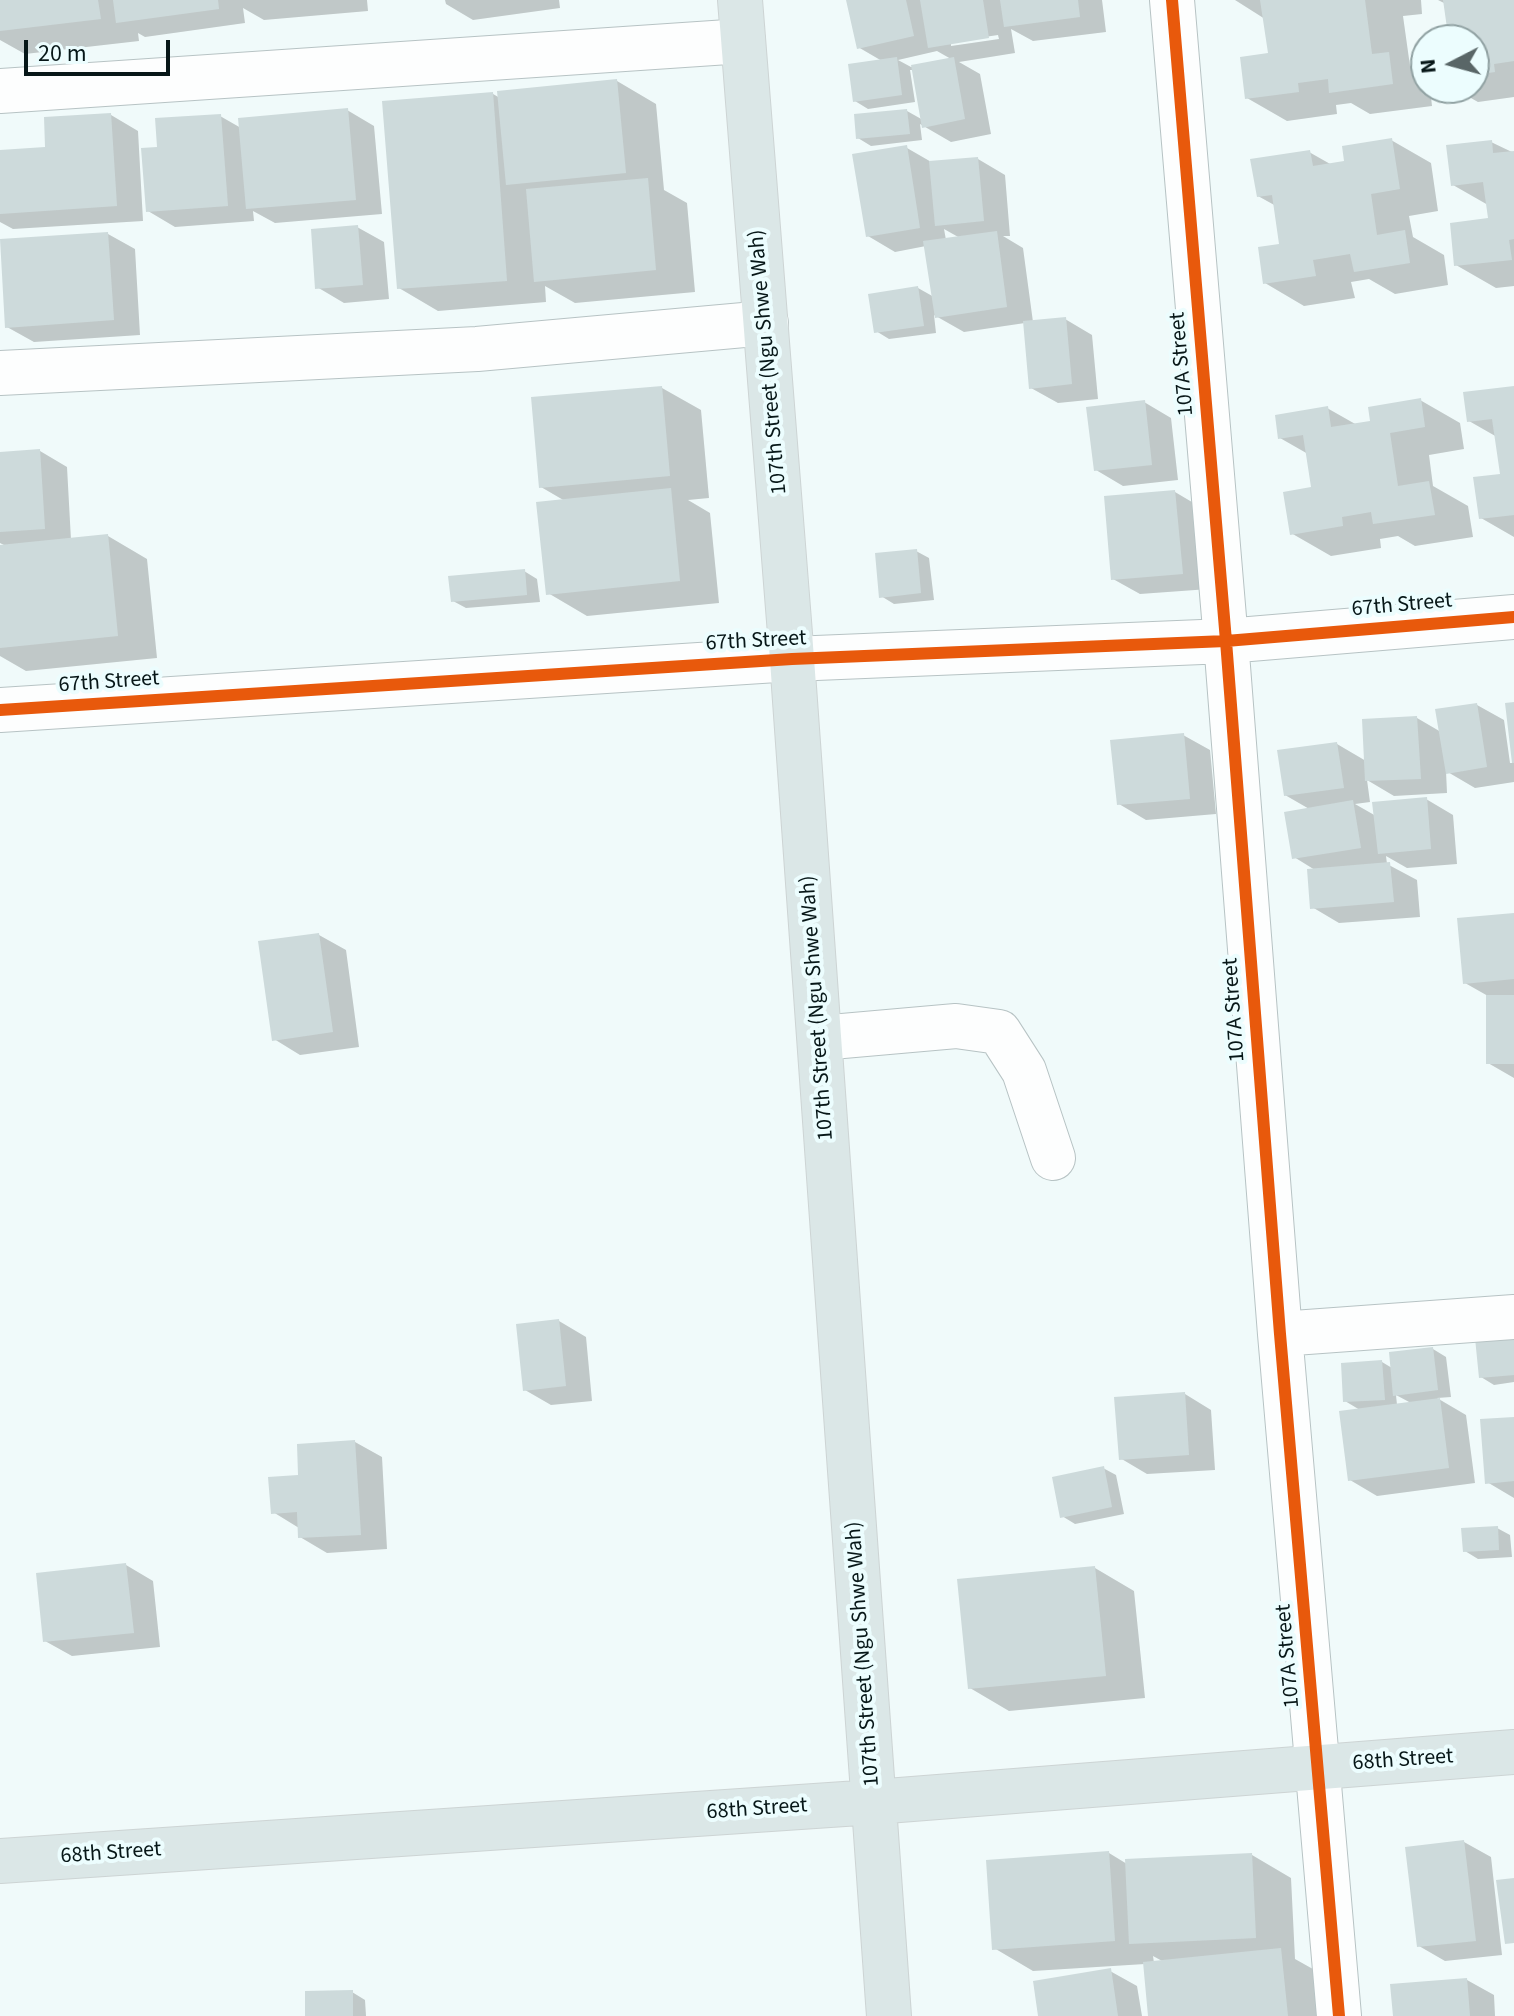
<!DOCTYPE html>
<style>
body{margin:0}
#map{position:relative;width:1514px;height:2016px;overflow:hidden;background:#f0fafa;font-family:"Source Sans 3",sans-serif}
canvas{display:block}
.north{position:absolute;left:1410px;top:24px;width:80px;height:80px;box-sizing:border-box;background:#ecfdfe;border:2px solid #90a1a2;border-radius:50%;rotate:264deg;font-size:22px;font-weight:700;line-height:32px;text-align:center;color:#071718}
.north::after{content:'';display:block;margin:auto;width:28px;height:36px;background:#596667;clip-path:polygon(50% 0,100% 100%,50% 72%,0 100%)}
.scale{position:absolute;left:24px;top:40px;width:146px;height:36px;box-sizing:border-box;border:4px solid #071718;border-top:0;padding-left:10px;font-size:24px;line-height:28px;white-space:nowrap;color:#071718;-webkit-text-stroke:6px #ecfdfe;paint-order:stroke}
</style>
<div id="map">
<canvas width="1514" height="2016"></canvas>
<div class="north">N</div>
<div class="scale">20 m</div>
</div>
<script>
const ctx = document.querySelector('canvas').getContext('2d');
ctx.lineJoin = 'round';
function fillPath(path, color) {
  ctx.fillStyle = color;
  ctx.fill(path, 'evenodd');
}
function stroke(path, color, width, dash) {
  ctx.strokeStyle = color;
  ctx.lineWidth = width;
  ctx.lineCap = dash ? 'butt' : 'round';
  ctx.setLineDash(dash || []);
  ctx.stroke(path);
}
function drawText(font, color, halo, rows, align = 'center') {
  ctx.font = font + ' "Source Sans 3",sans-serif';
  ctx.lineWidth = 8;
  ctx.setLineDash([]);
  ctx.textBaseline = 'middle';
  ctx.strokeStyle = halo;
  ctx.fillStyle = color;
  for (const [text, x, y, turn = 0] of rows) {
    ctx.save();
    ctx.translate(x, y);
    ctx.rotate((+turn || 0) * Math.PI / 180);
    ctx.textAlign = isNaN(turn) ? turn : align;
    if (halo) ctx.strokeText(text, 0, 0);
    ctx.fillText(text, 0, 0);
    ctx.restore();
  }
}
fillPath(new Path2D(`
 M 0,0 L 367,0 L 368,11 L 264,20 L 243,8 L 245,23 L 145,37 L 138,33 L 139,41 L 25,54 L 0,40 Z
 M 445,0 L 559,0 L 560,8 L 473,20 L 446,4 Z
 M 848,0 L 1102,0 L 1106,32 L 1033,41 L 1011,29 L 1015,53 L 959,62 L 980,74 L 991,134 L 951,142 L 920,124 L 922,140 L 871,146 L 858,138 L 907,111 L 923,120 L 914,70 L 910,70 L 915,102 L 868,109 L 855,101 L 882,61 L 858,47 ZM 998,35 L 999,39 L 951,46 L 951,42 ZM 937,51 L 951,59 L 911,67 L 898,60 Z
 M 1235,0 L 1421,0 L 1422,14 L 1403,16 L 1410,66 L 1426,76 L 1426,88 L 1430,88 L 1432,106 L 1370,114 L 1351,103 L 1336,105 L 1337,114 L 1287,121 L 1247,98 L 1270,55 L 1265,19 Z
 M 1438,0 L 1514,0 L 1514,97 L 1478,102 L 1453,88 L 1474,88 L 1474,40 L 1433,40 L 1450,37 L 1446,4 Z
 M 617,81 L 656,104 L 664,190 L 687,203 L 695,292 L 575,303 L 545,286 L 546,302 L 438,311 L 399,288 L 493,94 L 500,98 Z
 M 347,110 L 374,126 L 382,214 L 275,223 L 253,211 L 254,221 L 175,227 L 148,211 L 220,116 L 241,128 Z
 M 111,115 L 138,131 L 143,221 L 13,229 L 0,222 L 0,152 L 47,149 Z
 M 1391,140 L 1431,163 L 1438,211 L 1409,216 L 1413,237 L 1444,255 L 1448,285 L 1395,294 L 1369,279 L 1351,282 L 1355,298 L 1304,306 L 1265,283 L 1282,246 L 1276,206 L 1258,196 L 1309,152 L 1332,165 L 1347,162 Z
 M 1491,142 L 1514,153 L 1514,286 L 1496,288 L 1456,265 L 1490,220 L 1488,205 L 1453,185 Z
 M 907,148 L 933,163 L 978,159 L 1005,175 L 1010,236 L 1003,236 L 1023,248 L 1033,322 L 1065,319 L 1092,335 L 1098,399 L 1058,403 L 1031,388 L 1025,323 L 964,332 L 934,315 L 936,333 L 889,339 L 876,331 L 918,288 L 934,297 L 926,246 L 895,252 L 868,236 ZM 944,229 L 960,238 L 946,240 Z
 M 357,227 L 384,242 L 389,299 L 344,303 L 317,287 Z
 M 108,234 L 135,249 L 140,335 L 34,342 L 7,327 Z
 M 662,388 L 701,410 L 709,498 L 688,500 L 710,513 L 719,603 L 587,616 L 548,593 L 565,501 L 541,487 Z
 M 1514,388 L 1514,537 L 1481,518 L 1502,475 L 1497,437 L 1469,421 Z
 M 1420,400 L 1460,423 L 1464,449 L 1429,455 L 1433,486 L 1468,506 L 1473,537 L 1415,546 L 1398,536 L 1380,539 L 1381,548 L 1331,556 L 1291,533 L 1313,489 L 1308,454 L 1280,438 L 1327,408 L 1357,425 L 1372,423 Z
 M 1144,402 L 1171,418 L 1178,480 L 1123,486 L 1096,470 Z
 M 40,451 L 67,467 L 71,540 L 108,536 L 147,559 L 157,658 L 26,671 L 0,656 L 0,547 L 6,546 L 0,543 L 0,454 Z
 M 1175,492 L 1202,508 L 1209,589 L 1140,594 L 1113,579 Z
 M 916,551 L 929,558 L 934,600 L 894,604 L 881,596 Z
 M 524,571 L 537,579 L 540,602 L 466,608 L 453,601 Z
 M 1514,704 L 1514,782 L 1475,788 L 1446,771 L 1447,793 L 1394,796 L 1367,780 L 1370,802 L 1355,804 L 1376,816 L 1426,799 L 1453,815 L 1457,864 L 1407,868 L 1386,856 L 1387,864 L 1417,880 L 1420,917 L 1339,923 L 1312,907 L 1315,870 L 1294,857 L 1311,810 L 1285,795 L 1337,744 L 1366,761 L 1417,718 L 1441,732 L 1477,705 L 1504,720 L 1510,763 L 1514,763 Z
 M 1183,735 L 1210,750 L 1216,814 L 1146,820 L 1119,804 Z
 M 1514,915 L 1514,1078 L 1488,1063 L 1488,996 L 1465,983 Z
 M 319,935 L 346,950 L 359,1047 L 300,1055 L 274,1039 Z
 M 559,1321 L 586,1337 L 592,1401 L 551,1405 L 525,1390 Z
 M 1514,1336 L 1514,1382 L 1494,1385 L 1481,1377 Z
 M 1433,1349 L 1446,1357 L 1451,1397 L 1437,1398 L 1466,1415 L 1475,1483 L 1377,1496 L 1350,1480 L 1360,1410 L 1345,1401 L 1382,1362 L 1392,1368 ZM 1396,1395 L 1411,1403 L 1397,1405 Z
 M 1185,1394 L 1211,1410 L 1215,1470 L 1147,1474 L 1120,1458 Z
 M 1514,1419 L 1514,1498 L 1487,1482 Z
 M 355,1442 L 382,1457 L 387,1549 L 327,1553 L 300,1537 L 299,1528 L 273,1512 L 301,1477 Z
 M 1103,1468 L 1116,1475 L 1124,1514 L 1075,1524 L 1062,1516 Z
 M 1497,1528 L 1510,1535 L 1512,1557 L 1478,1559 L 1465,1551 Z
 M 126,1565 L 153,1581 L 160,1647 L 72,1656 L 45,1641 Z
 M 1095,1568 L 1134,1591 L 1145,1698 L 1009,1711 L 970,1688 Z
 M 1464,1842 L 1491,1857 L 1502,1955 L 1445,1961 L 1419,1946 Z
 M 1109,1853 L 1127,1864 L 1252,1855 L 1291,1878 L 1295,1959 L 1320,1973 L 1325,2016 L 1150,2016 L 1145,1964 L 1033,1971 L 994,1948 ZM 1153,1956 L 1164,1962 L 1154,1963 Z
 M 1110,1971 L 1137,1986 L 1142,2016 L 1040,2016 Z
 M 1467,1980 L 1494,1995 L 1495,2016 L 1395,2016 Z
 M 352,1992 L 365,2000 L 366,2016 L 307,2016 Z`), '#0003');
fillPath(new Path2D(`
 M 0,0 L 98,0 L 101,19 L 0,31 Z
 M 113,0 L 218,0 L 219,9 L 116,23 Z
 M 846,0 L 906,0 L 914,36 L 857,49 Z
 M 920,0 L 983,0 L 989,38 L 928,48 Z
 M 1000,0 L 1078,0 L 1080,17 L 1004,27 Z
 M 1260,0 L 1365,0 L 1372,54 L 1389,52 L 1393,84 L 1329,93 L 1328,79 L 1298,83 L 1299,92 L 1245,99 L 1240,57 L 1268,53 Z
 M 1443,0 L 1514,0 L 1514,61 L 1494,64 L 1495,72 L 1474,75 L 1474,40 L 1428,40 L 1448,35 Z
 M 897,57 L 902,95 L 853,102 L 848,64 Z
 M 954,57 L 965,119 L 922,128 L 911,65 Z
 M 617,79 L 626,173 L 506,185 L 497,91 Z
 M 493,92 L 507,281 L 397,289 L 382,101 Z
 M 348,108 L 356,200 L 246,209 L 238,118 Z
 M 907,109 L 910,134 L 856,139 L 854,114 Z
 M 111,113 L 117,206 L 0,214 L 0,150 L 45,147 L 44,117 Z
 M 221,114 L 228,206 L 146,212 L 141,148 L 157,147 L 155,118 Z
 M 1392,138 L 1400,189 L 1371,194 L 1377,235 L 1405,230 L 1410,263 L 1354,272 L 1350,254 L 1313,260 L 1316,276 L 1263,284 L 1258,247 L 1279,244 L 1272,195 L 1257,197 L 1250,159 L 1310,150 L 1313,166 L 1344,161 L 1342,146 Z
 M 1492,140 L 1493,153 L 1514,151 L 1514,239 L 1509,240 L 1512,260 L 1454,266 L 1450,223 L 1488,218 L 1483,182 L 1451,186 L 1446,145 Z
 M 907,145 L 920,228 L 866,237 L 852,154 Z
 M 978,157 L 984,221 L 935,226 L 929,161 Z
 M 648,178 L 656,270 L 534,282 L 526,189 Z
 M 358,225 L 363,285 L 315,289 L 311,229 Z
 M 997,231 L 1007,307 L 935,318 L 923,241 Z
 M 108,232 L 114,320 L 5,328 L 0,239 Z
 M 918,286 L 924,326 L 874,333 L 868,294 Z
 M 1066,317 L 1072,384 L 1029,389 L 1023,321 Z
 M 662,386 L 670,476 L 539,488 L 531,397 Z
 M 1514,386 L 1514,515 L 1479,519 L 1473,477 L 1500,474 L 1492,419 L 1467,422 L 1463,392 Z
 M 1421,398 L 1425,427 L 1390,433 L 1398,486 L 1429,481 L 1435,515 L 1373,524 L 1371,512 L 1342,517 L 1343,526 L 1290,535 L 1283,492 L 1311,487 L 1303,435 L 1278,439 L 1275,415 L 1328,406 L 1331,427 L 1370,421 L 1368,407 Z
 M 1145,400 L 1152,465 L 1094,471 L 1086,407 Z
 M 40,449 L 45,529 L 0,532 L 0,452 Z
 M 671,488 L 680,581 L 546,595 L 536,502 Z
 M 1175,490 L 1183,574 L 1111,580 L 1104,496 Z
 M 108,534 L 118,636 L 0,648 L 0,545 Z
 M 917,549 L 921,593 L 879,598 L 875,553 Z
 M 525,569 L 527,595 L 451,602 L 448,576 Z
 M 1514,702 L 1514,763 L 1512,763 L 1505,703 Z
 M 1477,703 L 1487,767 L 1446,774 L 1435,709 Z
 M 1417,716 L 1421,779 L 1365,781 L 1362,719 Z
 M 1184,733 L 1190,799 L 1117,805 L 1110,740 Z
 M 1337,742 L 1344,788 L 1284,796 L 1277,750 Z
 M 1427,797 L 1431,849 L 1378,854 L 1372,802 Z
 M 1353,800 L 1361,848 L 1292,859 L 1284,812 Z
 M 1390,862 L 1394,902 L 1310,909 L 1307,869 Z
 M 1514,913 L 1514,979 L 1463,984 L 1457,918 Z
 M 319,933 L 333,1032 L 272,1041 L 258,941 Z
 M 1486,995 L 1514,995 L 1514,1064 L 1486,1064 Z
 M 559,1319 L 566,1386 L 523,1391 L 516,1324 Z
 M 1514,1334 L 1514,1375 L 1479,1378 L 1475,1338 Z
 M 1433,1347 L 1438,1390 L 1393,1396 L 1389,1352 Z
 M 1382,1360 L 1385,1400 L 1343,1402 L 1341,1363 Z
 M 1185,1392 L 1189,1455 L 1119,1460 L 1114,1397 Z
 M 1440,1398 L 1449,1468 L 1348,1481 L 1339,1411 Z
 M 1514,1417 L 1514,1481 L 1485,1484 L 1480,1419 Z
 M 355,1440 L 361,1535 L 298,1538 L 297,1512 L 271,1514 L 268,1477 L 298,1475 L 297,1444 Z
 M 1104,1466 L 1112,1507 L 1060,1518 L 1052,1477 Z
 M 1498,1526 L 1499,1550 L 1463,1552 L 1461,1528 Z
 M 126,1563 L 134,1633 L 43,1642 L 36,1573 Z
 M 1095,1566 L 1106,1676 L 968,1689 L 957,1579 Z
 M 1464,1840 L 1476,1941 L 1417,1947 L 1405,1847 Z
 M 1109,1851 L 1115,1941 L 992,1950 L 986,1860 Z
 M 1252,1853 L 1256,1938 L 1129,1944 L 1125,1859 Z
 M 1514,1878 L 1514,1943 L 1505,1944 L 1496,1880 Z
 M 1281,1948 L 1288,2016 L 1148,2016 L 1143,1962 Z
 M 1111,1968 L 1118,2016 L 1038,2016 L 1033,1981 Z
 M 1467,1978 L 1470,2016 L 1393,2016 L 1390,1984 Z
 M 353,1990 L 353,2016 L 305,2016 L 305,1991 Z`), '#cddadb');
const minor = new Path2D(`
 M 1172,0 L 1226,641 L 1280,1334 L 1339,2016
 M 0,91 L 743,41
 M 0,373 L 477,349 L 766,323
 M 0,710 L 792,659 L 1226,641 L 1514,617
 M 820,1038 L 956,1026 L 999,1032 L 1024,1071 L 1053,1158
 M 1280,1334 L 1514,1317`);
const major = new Path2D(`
 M 740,0 L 792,659 L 889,2016
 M 0,1861 L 874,1802 L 1514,1752`);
stroke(minor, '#b7c3c4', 46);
stroke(major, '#cdd4d4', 46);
stroke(minor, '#fdfefe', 44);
stroke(major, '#dbe7e7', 44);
stroke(new Path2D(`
 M 1172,0 L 1226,641 L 1280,1334 L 1339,2016
 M 0,710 L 792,659 L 1226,641 L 1514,617`), '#e8590c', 12);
drawText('22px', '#071718', '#ecfdfe', [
 ["107th Street (Ngu Shwe Wah)",769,362,-95],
 ["107A Street",1183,364,-95],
 ["67th Street",1402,606,-5],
 ["67th Street",756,642,-3],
 ["67th Street",109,683,-4],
 ["107th Street (Ngu Shwe Wah)",818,1008,-94],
 ["107A Street",1235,1010,-94],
 ["107th Street (Ngu Shwe Wah)",864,1654,-94],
 ["107A Street",1289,1656,-95],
 ["68th Street",1403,1761,-4],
 ["68th Street",757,1810,-4],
 ["68th Street",111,1854,-4]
]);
</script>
